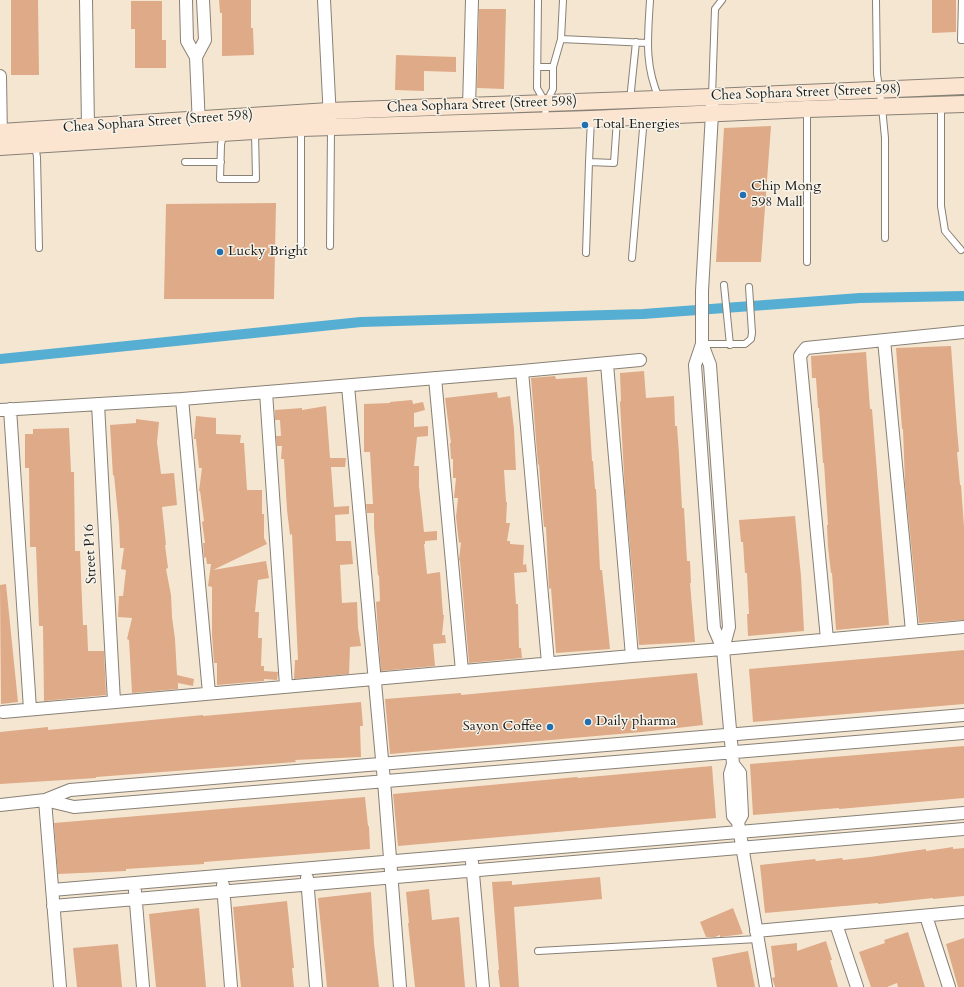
<!DOCTYPE html>
<style>
body{margin:0}
canvas{display:block;background:#f5e6d1}
</style>
<canvas width="964" height="987"></canvas>
<script>
const ctx = document.querySelector('canvas').getContext('2d');
ctx.lineJoin = 'round';
function stroke(path, color, width, dash) {
  ctx.strokeStyle = color;
  ctx.lineWidth = width;
  ctx.lineCap = dash ? 'butt' : 'round';
  ctx.setLineDash(dash || []);
  ctx.stroke(path);
}
function fillPath(path, color) {
  ctx.fillStyle = color;
  ctx.fill(path, 'evenodd');
}
function drawText(font, color, halo, rows, align = 'center') {
  ctx.font = font + ' Cardo,serif';
  ctx.lineWidth = 3;
  ctx.setLineDash([]);
  ctx.textBaseline = 'middle';
  ctx.strokeStyle = halo;
  ctx.fillStyle = color;
  for (const [text, x, y, turn = 0] of rows) {
    ctx.save();
    ctx.translate(x, y);
    ctx.rotate((+turn || 0) * Math.PI / 180);
    ctx.textAlign = isNaN(turn) ? turn : align;
    if (halo) ctx.strokeText(text, 0, 0);
    ctx.fillText(text, 0, 0);
    ctx.restore();
  }
}
stroke(new Path2D(`
 M 0,359 L 361,322 L 643,314 L 860,298 L 964,296`), '#57aed3', 10);
fillPath(new Path2D(`
 M 11,0 L 38,0 L 39,75 L 11,75 Z
 M 219,0 L 251,0 L 251,28 L 253,28 L 254,55 L 222,56 L 222,13 L 220,13 Z
 M 932,0 L 956,0 L 956,32 L 932,33 Z
 M 131,1 L 162,1 L 162,40 L 166,40 L 166,68 L 135,68 L 135,29 L 131,29 Z
 M 479,9 L 506,9 L 504,89 L 477,88 Z
 M 396,55 L 456,57 L 456,72 L 424,71 L 424,91 L 395,90 Z
 M 771,126 L 761,262 L 716,262 L 724,128 Z
 M 276,203 L 274,299 L 164,299 L 166,204 Z
 M 951,346 L 957,430 L 959,452 L 957,452 L 960,485 L 961,485 L 964,527 L 964,620 L 919,623 L 905,483 L 903,429 L 902,429 L 896,348 Z
 M 866,352 L 870,409 L 872,409 L 889,625 L 836,630 L 832,573 L 831,573 L 828,547 L 827,525 L 828,525 L 824,463 L 823,463 L 819,408 L 818,408 L 816,378 L 812,378 L 811,356 Z
 M 644,371 L 646,398 L 674,396 L 675,426 L 677,426 L 679,454 L 682,508 L 684,508 L 687,561 L 690,561 L 691,583 L 690,583 L 695,642 L 639,645 L 625,492 L 620,402 L 621,401 L 620,373 Z
 M 555,376 L 556,379 L 587,377 L 592,461 L 593,461 L 595,489 L 596,489 L 600,570 L 602,570 L 610,649 L 556,653 L 551,588 L 549,589 L 546,527 L 544,527 L 542,506 L 539,464 L 538,465 L 531,378 Z
 M 497,392 L 498,398 L 510,396 L 514,429 L 516,470 L 504,470 L 506,502 L 507,502 L 506,523 L 510,523 L 507,541 L 510,541 L 510,544 L 524,545 L 523,565 L 526,564 L 527,572 L 514,573 L 516,604 L 518,604 L 519,648 L 521,648 L 522,658 L 469,663 L 460,561 L 459,560 L 461,542 L 459,543 L 456,517 L 458,498 L 454,498 L 456,478 L 453,478 L 453,459 L 451,459 L 450,443 L 451,443 L 445,398 Z
 M 412,400 L 413,404 L 423,402 L 425,410 L 414,413 L 414,427 L 428,426 L 428,436 L 417,437 L 414,466 L 419,466 L 419,486 L 424,532 L 437,531 L 437,540 L 425,541 L 425,544 L 424,544 L 427,574 L 440,572 L 443,615 L 444,615 L 442,635 L 445,635 L 446,643 L 433,644 L 435,666 L 381,671 L 377,617 L 376,602 L 380,601 L 379,575 L 378,576 L 374,527 L 374,513 L 367,513 L 366,504 L 373,504 L 370,452 L 364,452 L 364,404 L 390,403 L 390,402 Z
 M 326,406 L 330,458 L 346,458 L 345,467 L 331,467 L 334,507 L 349,506 L 349,514 L 335,515 L 336,541 L 351,541 L 353,564 L 340,565 L 342,603 L 357,602 L 358,628 L 361,646 L 350,647 L 349,674 L 294,679 L 295,660 L 298,660 L 292,534 L 290,535 L 287,510 L 284,459 L 281,459 L 282,446 L 277,446 L 276,436 L 281,436 L 280,420 L 275,420 L 275,410 L 302,408 L 302,410 Z
 M 196,416 L 216,418 L 216,434 L 241,435 L 240,443 L 244,443 L 247,490 L 262,490 L 262,514 L 264,514 L 264,538 L 267,544 L 213,570 L 266,561 L 269,578 L 258,580 L 255,612 L 259,612 L 258,638 L 262,638 L 261,666 L 264,666 L 264,671 L 278,672 L 277,680 L 264,679 L 264,681 L 217,685 L 217,663 L 214,663 L 212,635 L 212,587 L 208,586 L 211,564 L 207,564 L 206,557 L 204,558 L 203,543 L 205,543 L 202,522 L 204,521 L 200,491 L 199,491 L 202,468 L 199,468 L 196,439 L 194,439 Z
 M 136,419 L 159,422 L 157,442 L 161,474 L 174,473 L 177,505 L 162,507 L 166,545 L 165,545 L 168,568 L 166,569 L 171,595 L 172,617 L 175,639 L 177,675 L 194,679 L 193,686 L 178,683 L 178,689 L 132,693 L 129,640 L 127,639 L 132,618 L 118,617 L 119,596 L 123,596 L 126,570 L 121,569 L 124,548 L 120,548 L 119,525 L 114,475 L 113,476 L 110,425 L 136,423 Z
 M 69,428 L 71,472 L 74,472 L 75,551 L 80,551 L 83,625 L 87,625 L 88,651 L 104,651 L 106,695 L 44,701 L 43,626 L 39,626 L 36,547 L 30,547 L 29,468 L 25,468 L 25,434 L 33,434 L 33,429 Z
 M 795,516 L 801,576 L 804,631 L 748,636 L 747,614 L 749,614 L 747,573 L 745,573 L 743,542 L 741,542 L 739,520 Z
 M 6,584 L 18,702 L 1,704 L 0,585 Z
 M 964,650 L 964,704 L 753,722 L 749,669 Z
 M 697,673 L 703,725 L 642,732 L 390,754 L 385,699 L 461,693 L 461,695 Z
 M 361,702 L 363,726 L 360,726 L 361,757 L 295,760 L 296,762 L 162,772 L 96,777 L 96,778 L 0,784 L 0,732 L 48,727 L 48,730 L 203,715 L 203,716 Z
 M 964,746 L 964,798 L 839,809 L 839,808 L 753,815 L 750,764 Z
 M 712,766 L 716,818 L 398,846 L 393,794 L 577,777 L 578,778 Z
 M 365,797 L 368,826 L 369,826 L 370,849 L 204,862 L 204,864 L 126,869 L 126,871 L 58,874 L 54,823 Z
 M 953,847 L 953,849 L 964,848 L 964,896 L 933,899 L 933,898 L 878,904 L 878,903 L 765,913 L 760,865 L 815,859 L 816,861 L 842,858 L 843,860 L 870,857 L 926,849 L 926,851 Z
 M 600,877 L 602,899 L 514,907 L 519,987 L 500,987 L 498,970 L 499,970 L 492,882 L 512,881 L 512,885 Z
 M 429,889 L 432,920 L 459,917 L 465,987 L 415,987 L 408,923 L 409,923 L 406,892 Z
 M 371,892 L 374,944 L 379,987 L 327,987 L 318,898 Z
 M 287,901 L 294,968 L 292,968 L 294,987 L 241,987 L 233,907 Z
 M 199,908 L 206,987 L 156,987 L 149,914 Z
 M 733,908 L 743,934 L 720,937 L 720,935 L 715,937 L 706,937 L 700,922 Z
 M 908,932 L 925,987 L 898,987 L 897,983 L 887,987 L 871,987 L 859,952 L 885,943 L 884,940 Z
 M 964,938 L 964,987 L 958,987 L 946,944 Z
 M 826,941 L 832,960 L 830,960 L 838,987 L 775,987 L 772,978 L 775,977 L 771,946 L 797,943 L 797,951 Z
 M 118,944 L 122,987 L 77,987 L 73,948 Z
 M 748,951 L 755,987 L 717,987 L 712,958 Z`), '#deaa88');
const service = new Path2D(`
 M 538,0 L 537,88 L 545,102
 M 650,0 C 648,36 644,64 659,98
 M 876,0 L 877,74 L 882,107 L 885,138 L 885,238
 M 962,0 L 961,40 L 964,40
 M 561,39 L 648,43
 M 537,67 L 553,67
 M 712,96 L 715,9 L 722,0
 M 630,100 L 636,42
 M 941,106 L 941,206 L 945,231 L 961,250
 M 807,109 L 807,262
 M 591,119 L 589,162 L 614,163 L 617,119
 M 545,120 L 546,103 L 553,89 L 553,67 L 561,39 L 563,0
 M 223,134 L 221,145 L 220,179 L 256,179 L 255,132
 M 35,146 L 37,157 L 39,248
 M 185,162 L 221,162
 M 301,245 L 301,128
 M 330,246 L 331,128
 M 586,253 L 589,162
 M 632,258 L 644,117
 M 724,285 L 730,345
 M 702,344 L 745,344 L 751,339 L 752,333 L 749,287
 M 538,951 L 758,939`);
const minor = new Path2D(`
 M 86,0 L 88,126
 M 186,0 L 187,41 L 196,57 L 199,126
 M 324,0 L 330,119
 M 196,57 L 205,40 L 203,0
 M 0,76 L 1,139
 M 712,97 L 712,113 L 702,291 L 702,344 L 695,365 L 714,628 L 723,649 L 733,764
 M 469,107 L 472,0
 M 884,340 L 912,631
 M 702,344 L 710,365 L 729,627 L 723,649
 M 607,364 L 632,656
 M 522,371 L 548,663
 M 435,378 L 462,671
 M 348,386 L 384,781 L 400,987
 M 266,392 L 286,686
 M 182,399 L 209,693
 M 98,404 L 114,702
 M 10,409 L 30,709
 M 0,410 L 182,399 L 522,371 L 640,360
 M 827,639 L 800,356 L 802,353 L 806,348 L 964,332
 M 3,712 L 632,656 L 723,649 L 964,627
 M 733,764 L 740,773 L 742,815 L 738,822 L 733,816 L 730,774 Z
 M 45,800 L 74,807 L 964,733
 M 45,800 L 60,987
 M 0,805 L 45,800 L 70,790 L 964,715
 M 738,822 L 766,987
 M 472,862 L 483,987
 M 307,878 L 316,987
 M 223,885 L 231,987
 M 52,890 L 964,813
 M 135,891 L 143,987
 M 53,906 L 964,829
 M 926,916 L 949,987
 M 836,924 L 857,987
 M 756,931 L 964,912`);
const secondary = new Path2D(`
 M 0,132 L 329,111 L 712,97 L 964,86
 M 0,147 L 301,128 L 591,119 L 807,109 L 964,104`);
stroke(service, '#888176', 8);
stroke(minor, '#888176', 14);
stroke(secondary, '#888176', 18);
stroke(service, '#fff', 6);
stroke(minor, '#fff', 12);
stroke(secondary, '#fce5d0', 16);
for (const [x, y, r, color] of [
 [585,125,4,"#1f6fb2"],
 [743,195,4,"#1f6fb2"],
 [220,252,4,"#1f6fb2"],
 [588,722,4,"#1f6fb2"],
 [550,727,4,"#1f6fb2"]
]) {
  const dot = new Path2D();
  dot.arc(x, y, r, 0, 2 * Math.PI);
  ctx.fillStyle = color;
  ctx.fill(dot);
  stroke(dot, '#f7f3e8', 1.5);
}
drawText('14px', '#1c1c1c', '#f7f3e8', [
 ["Chea Sophara Street (Street 598)",806,93,-2],
 ["Chea Sophara Street (Street 598)",482,105,-2],
 ["Chea Sophara Street (Street 598)",158,122,-4],
 ["Street P16",91,554,-93]
]);
drawText('14px', '#1c1c1c', '#f7f3e8', [
 ["Total Energies",593,125],
 ["Chip Mong",751,187],
 ["598 Mall",751,203],
 ["Lucky Bright",228,252],
 ["Daily pharma",596,722],
 ["Sayon Coffee",542,727,"right"]
], 'left');
</script>
